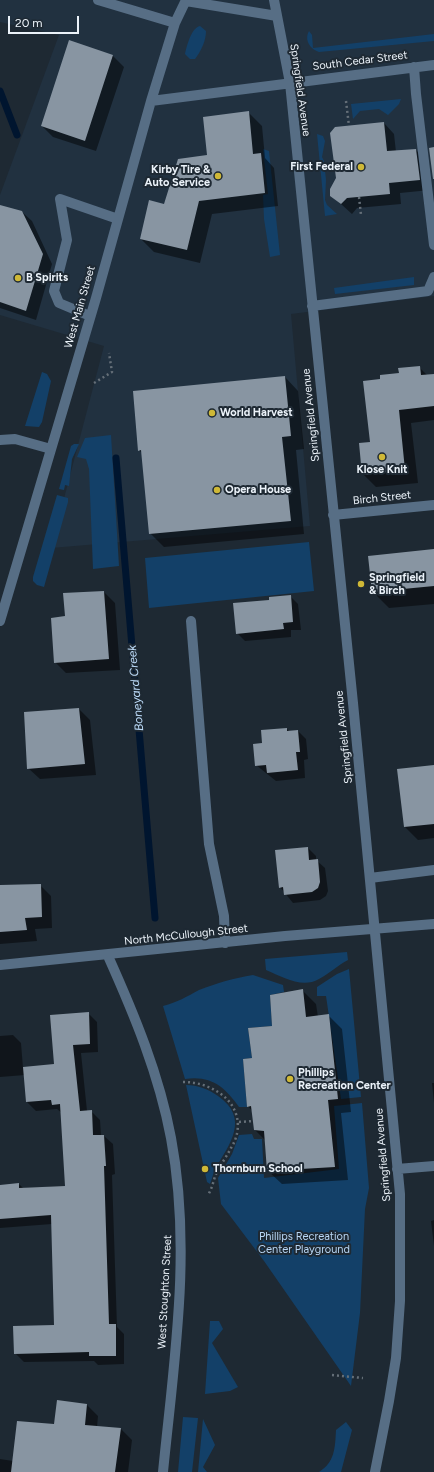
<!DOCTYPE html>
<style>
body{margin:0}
#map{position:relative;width:434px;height:1472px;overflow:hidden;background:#1e2933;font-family:Figtree,sans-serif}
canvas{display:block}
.scale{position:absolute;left:8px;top:16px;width:71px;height:18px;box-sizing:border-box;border:2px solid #ebf2f9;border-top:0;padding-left:5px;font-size:12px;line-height:14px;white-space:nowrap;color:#ebf2f9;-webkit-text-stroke:3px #1e2933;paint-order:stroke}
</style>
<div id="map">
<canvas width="434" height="1472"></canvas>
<div class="scale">20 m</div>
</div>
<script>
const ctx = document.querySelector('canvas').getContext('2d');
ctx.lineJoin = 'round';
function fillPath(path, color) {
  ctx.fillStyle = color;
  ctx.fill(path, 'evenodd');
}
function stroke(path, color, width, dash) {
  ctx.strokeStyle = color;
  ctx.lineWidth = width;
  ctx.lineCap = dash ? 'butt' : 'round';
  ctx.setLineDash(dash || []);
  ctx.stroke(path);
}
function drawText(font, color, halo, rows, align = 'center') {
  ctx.font = font + ' Figtree,sans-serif';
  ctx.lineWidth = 4;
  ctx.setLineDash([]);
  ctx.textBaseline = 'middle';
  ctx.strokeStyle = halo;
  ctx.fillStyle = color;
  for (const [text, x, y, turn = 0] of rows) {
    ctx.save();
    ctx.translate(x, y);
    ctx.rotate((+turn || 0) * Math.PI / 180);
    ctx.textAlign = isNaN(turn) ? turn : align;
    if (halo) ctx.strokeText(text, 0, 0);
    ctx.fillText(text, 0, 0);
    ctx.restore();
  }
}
fillPath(new Path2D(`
 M 0,0 L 434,0 L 434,296 L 291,314 L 310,526 L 51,548 L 104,346 L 0,315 L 0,195 L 59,35 L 0,22 Z`), '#213140');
fillPath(new Path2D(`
 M 200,26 L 206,31 C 206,41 201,51 195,59 L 190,59 L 185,54 C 187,46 191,28 200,26 Z
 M 309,31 L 312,35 L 313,48 L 434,34 L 434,41 L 319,52 C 310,49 304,40 309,31 Z
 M 401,99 L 399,104 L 388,115 L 379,109 L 360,111 L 353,119 L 351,104 Z
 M 317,134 L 323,136 L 325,141 L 322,157 L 324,161 L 326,180 L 325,200 L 327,205 L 337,214 L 325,216 Z
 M 263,149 L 269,151 L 280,255 L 270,257 L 264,219 L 263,195 L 268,194 Z
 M 414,277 L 414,285 L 335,294 L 334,288 Z
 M 42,372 L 47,374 L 51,381 L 42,422 L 39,427 L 25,426 Z
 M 111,435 L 119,566 L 93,569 L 89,469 L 86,459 L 77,457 L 85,438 Z
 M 74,444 L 79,444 L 72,459 L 69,486 L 65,485 L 64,490 L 59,489 L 71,446 Z
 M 57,495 L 68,498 L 68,502 L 44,587 L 37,585 L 33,581 L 33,577 Z
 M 309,542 L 314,591 L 149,608 L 145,558 Z
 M 347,952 L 348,960 C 338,965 330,973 319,979 C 302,989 283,977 266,970 L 265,959 Z
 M 349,969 L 361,1097 L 341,1099 L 326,996 L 317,996 L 317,987 L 337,974 Z
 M 253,975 L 283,985 L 284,992 L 270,995 L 272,1026 L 248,1028 L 252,1058 L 243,1059 L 247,1107 L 239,1107 C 225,1087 211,1075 185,1079 L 163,1006 C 178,1002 186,997 199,990 C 217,983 234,978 253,975 Z
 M 186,1085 C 198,1085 208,1089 218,1096 C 250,1118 230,1144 215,1169 C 213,1174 212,1179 210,1184 L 207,1182 Z
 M 362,1103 L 369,1188 L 365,1209 L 360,1313 L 351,1386 L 264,1261 L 221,1204 L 218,1178 L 232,1154 L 239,1135 L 252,1134 L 254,1139 L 262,1139 L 264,1178 L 339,1169 L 334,1106 Z
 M 210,1321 L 219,1321 L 223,1329 L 212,1343 L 238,1387 L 230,1391 L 205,1394 Z
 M 183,1417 L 198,1418 L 192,1472 L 178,1472 Z
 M 203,1419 L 215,1445 L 203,1467 L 207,1472 L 198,1472 Z
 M 346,1422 L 352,1430 L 341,1472 L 319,1472 C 335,1462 335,1448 336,1430 Z`), '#134068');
fillPath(new Path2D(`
 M 70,41 L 113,56 L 124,67 L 96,151 L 53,137 L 42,126 Z
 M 248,112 L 262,126 L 265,158 L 274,168 L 278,206 L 212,214 L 200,263 L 154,252 L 141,239 L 165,205 Z
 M 384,123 L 394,134 L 396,152 L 416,150 L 426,160 L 430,190 L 400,193 L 401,204 L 357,208 L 352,214 L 331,195 Z
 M 0,206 L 22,212 L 32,221 L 52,264 L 36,320 L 0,308 Z
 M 419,367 L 428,376 L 434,375 L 434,420 L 411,423 L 418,483 L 376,487 L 363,474 L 371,443 L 381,380 Z
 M 285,377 L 298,391 L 304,449 L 296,450 L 304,534 L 164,547 L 150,533 L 143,454 L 139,450 Z
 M 434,552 L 434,604 L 389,608 L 373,592 L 369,557 Z
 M 104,592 L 115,603 L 120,670 L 66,673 L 55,662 Z
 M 290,596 L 298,604 L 301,630 L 291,630 L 291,637 L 245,641 L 237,633 L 270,601 Z
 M 79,709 L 90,720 L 96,775 L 40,779 L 28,768 Z
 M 287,729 L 289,731 L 298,731 L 306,739 L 308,759 L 304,760 L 305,778 L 276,781 L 256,765 L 264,744 Z
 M 434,766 L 434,838 L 418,840 L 405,827 Z
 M 308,848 L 316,856 L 316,860 L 325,868 L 328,891 L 326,896 L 320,900 L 293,903 L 280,887 Z
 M 40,885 L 51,896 L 52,928 L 35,929 L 37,941 L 0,944 L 0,886 Z
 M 303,991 L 316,1004 L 318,1017 L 329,1016 L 342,1029 L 351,1112 L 341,1113 L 348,1180 L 282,1184 L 268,1171 L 265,1140 L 255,1130 L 253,1112 L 248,1106 L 253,1059 L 273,1027 Z
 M 88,1013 L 97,1022 L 98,1052 L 81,1053 L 87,1111 L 91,1111 L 100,1120 L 101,1136 L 104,1136 L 113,1144 L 115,1174 L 112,1175 L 117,1327 L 124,1334 L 124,1364 L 98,1365 L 94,1361 L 24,1362 L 15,1353 L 55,1326 L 52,1224 L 0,1228 L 0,1186 L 19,1184 L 23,1188 L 66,1186 L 62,1113 L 57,1109 L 36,1111 L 27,1102 L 25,1075 L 0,1077 L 0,1036 L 13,1035 L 21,1043 L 23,1068 L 55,1065 Z
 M 432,1083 L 434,1083 L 434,1103 Z
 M 434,1220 L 434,1246 L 431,1221 Z
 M 58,1402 L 87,1405 L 98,1416 L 97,1427 L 121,1429 L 132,1440 L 128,1472 L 0,1472 L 0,1459 L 13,1461 L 54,1425 Z`), '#0007');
stroke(new Path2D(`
 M 0,91 L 17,135
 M 116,458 L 155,918`), '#00152f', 7);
fillPath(new Path2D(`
 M 69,40 L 113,55 L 85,141 L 41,126 Z
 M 249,111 L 253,154 L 261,153 L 265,193 L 199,201 L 187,250 L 140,239 L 149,200 L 164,204 L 178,159 L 207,155 L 203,117 Z
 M 384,122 L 387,151 L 416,149 L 420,180 L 389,183 L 390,194 L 347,198 L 341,204 L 330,196 L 330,189 L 336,178 L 330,133 L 335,127 Z
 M 434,147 L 434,179 L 433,179 L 429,148 Z
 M 0,205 L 22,211 L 43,254 L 26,311 L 0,302 Z
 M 420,366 L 421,375 L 434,374 L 434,406 L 399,410 L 405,470 L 362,475 L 359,443 L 370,442 L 363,381 L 380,379 L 380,375 L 399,373 L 398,368 Z
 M 285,376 L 291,436 L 282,437 L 291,521 L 149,534 L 141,450 L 138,451 L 133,391 Z
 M 434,549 L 434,586 L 372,592 L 368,556 Z
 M 104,591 L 109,659 L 54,663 L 51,618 L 65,616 L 63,593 Z
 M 291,595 L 293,622 L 283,623 L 284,629 L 236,634 L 233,603 L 269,600 L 269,597 Z
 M 79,708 L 85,764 L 27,769 L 24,712 Z
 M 287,728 L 287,731 L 298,730 L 300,752 L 296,752 L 298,770 L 267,773 L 266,765 L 255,766 L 253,744 L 262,743 L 261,730 Z
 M 434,765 L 434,824 L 404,827 L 397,769 Z
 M 308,847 L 309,860 L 318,859 L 320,882 L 318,888 L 312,892 L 284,895 L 283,887 L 279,888 L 275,850 Z
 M 41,884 L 42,917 L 25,918 L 27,930 L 0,932 L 0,885 Z
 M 303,989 L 306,1017 L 329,1014 L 338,1099 L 328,1100 L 335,1167 L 267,1171 L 264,1131 L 254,1130 L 251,1106 L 247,1107 L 243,1059 L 252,1058 L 248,1028 L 272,1026 L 270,995 Z
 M 89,1012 L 90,1044 L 73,1045 L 80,1111 L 92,1110 L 93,1135 L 104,1135 L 106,1166 L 104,1166 L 109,1324 L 116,1324 L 116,1356 L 89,1356 L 89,1352 L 14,1354 L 13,1326 L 54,1325 L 51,1215 L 0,1219 L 0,1185 L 19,1183 L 19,1188 L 65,1186 L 60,1104 L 52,1105 L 51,1100 L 26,1102 L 23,1067 L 54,1064 L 50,1015 Z
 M 57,1400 L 87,1404 L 85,1425 L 121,1428 L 115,1472 L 11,1472 L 17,1421 L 54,1424 Z`), '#8895a2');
stroke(new Path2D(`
 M 346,101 L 349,126
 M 359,197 L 361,215
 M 94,383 L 112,372 L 109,353
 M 183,1082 C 197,1082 210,1086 221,1094 C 239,1107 243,1129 231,1148 C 227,1156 221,1164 217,1172 C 213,1180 213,1187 208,1195
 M 239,1122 L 253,1121
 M 332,1375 L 363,1378`), '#656f78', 2.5, [2, 3]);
stroke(new Path2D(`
 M 98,0 L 175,23
 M 274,0 L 290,83 L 353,703 L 400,1194 L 400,1301 L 396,1358 L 389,1401 L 375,1472
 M 186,1 L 277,16
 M 414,67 L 416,94 L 434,245
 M 151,101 L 434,65
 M 312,306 L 428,291 L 434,277
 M 90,316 L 59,303 L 54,291 L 67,240 L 60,199 L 118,219
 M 0,440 L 15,439 L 51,449
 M 333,515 L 434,505
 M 0,621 L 96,298 L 151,101 L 175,23 L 186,0
 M 191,621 L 209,844 L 224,916 L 225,943
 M 370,878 L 434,870
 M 108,956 C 134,1014 159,1074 171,1138 C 192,1249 174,1361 163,1472
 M 0,965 L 285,936 L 434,924
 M 397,1169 L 434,1166`), '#576e85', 10);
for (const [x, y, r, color] of [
 [361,167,4,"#cfb837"],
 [218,176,4,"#cfb837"],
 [18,278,4,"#cfb837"],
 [212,413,4,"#cfb837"],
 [382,457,4,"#cfb837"],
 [217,490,4,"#cfb837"],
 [361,584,4,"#cfb837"],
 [290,1079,4,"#cfb837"],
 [205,1169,4,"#cfb837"]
]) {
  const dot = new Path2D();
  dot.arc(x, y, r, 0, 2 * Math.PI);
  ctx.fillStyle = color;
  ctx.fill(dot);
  stroke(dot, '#1e2933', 1.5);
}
drawText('11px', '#ebf2f9', '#1e2933', [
 ["South Cedar Street",360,61,-7],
 ["Springfield Avenue",300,90,82],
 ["West Main Street",80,307,-74],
 ["Springfield Avenue",311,415,-96],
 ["Birch Street",382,498,-6],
 ["Springfield Avenue",344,737,-96],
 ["North McCullough Street",186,935,-6],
 ["Springfield Avenue",383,1155,-95],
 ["West Stoughton Street",165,1292,-87]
]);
drawText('bold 11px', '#ebf2f9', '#1e2933', [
 ["First Federal",353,167,"right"],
 ["Kirby Tire &",210,170,"right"],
 ["Auto Service",210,183,"right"],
 ["B Spirits",26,278],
 ["World Harvest",220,413],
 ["Klose Knit",382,470,"center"],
 ["Opera House",225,490],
 ["Springfield",369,578],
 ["& Birch",369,591],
 ["Phillips",298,1073],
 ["Recreation Center",298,1086],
 ["Thornburn School",213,1169]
], 'left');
drawText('11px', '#b7d5f3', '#1e2933', [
 ["Phillips Recreation",304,1237],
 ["Center Playground",304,1250]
]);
drawText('italic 12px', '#bcdaf8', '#1e2933', [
 ["Boneyard Creek",136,688,-95]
]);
</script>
